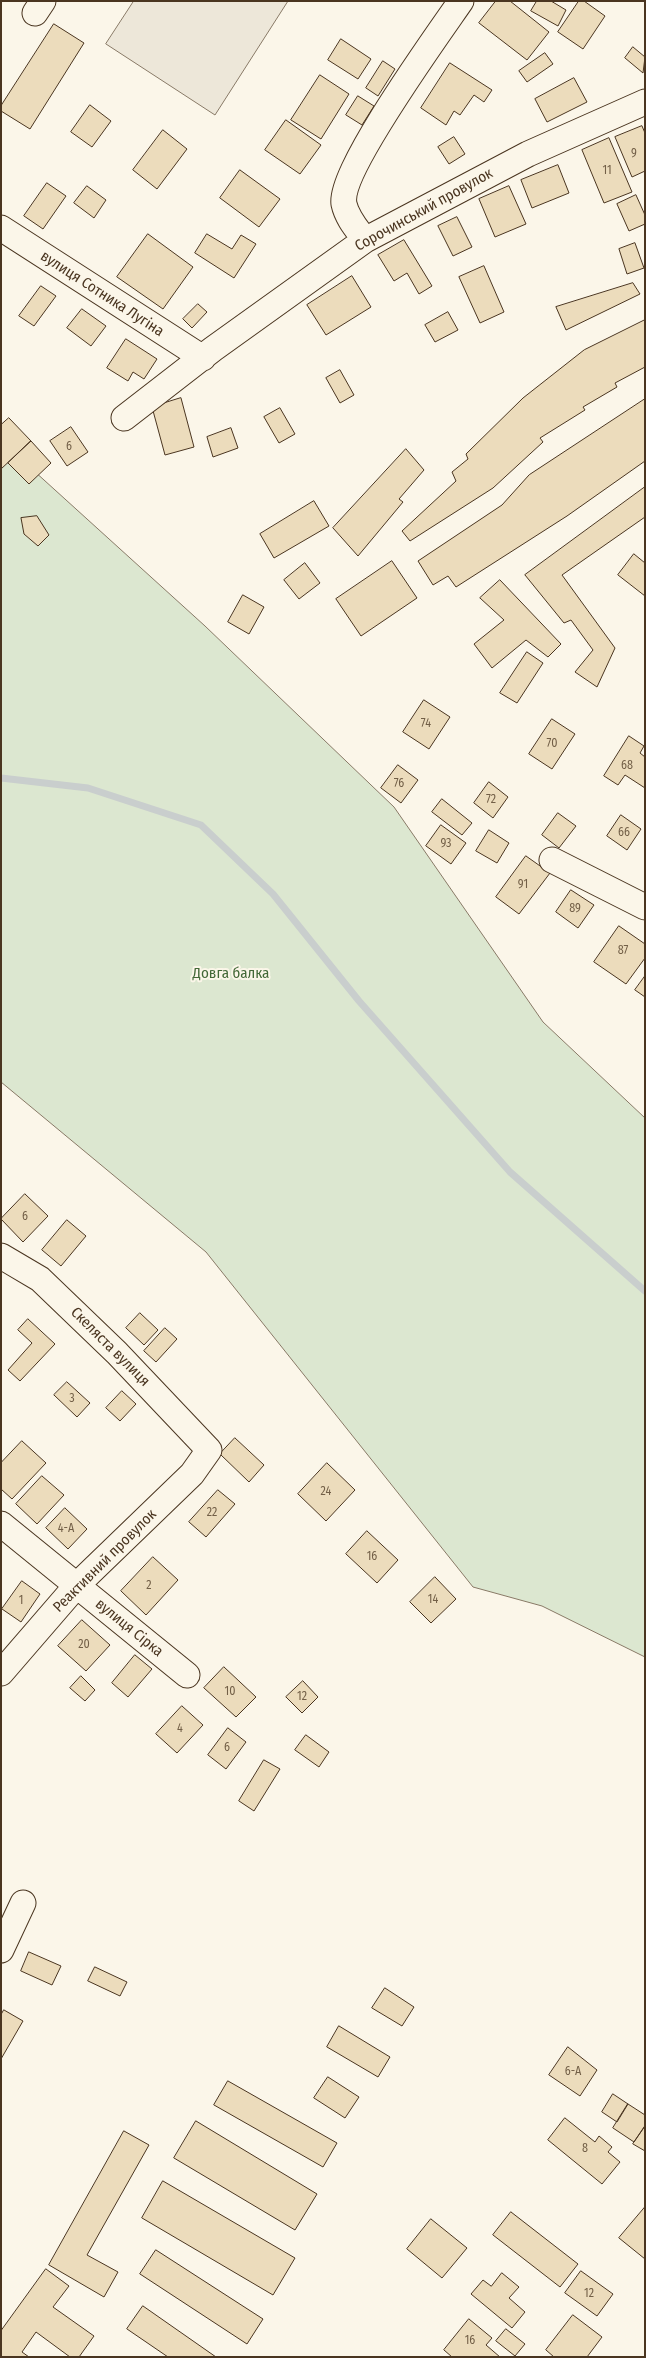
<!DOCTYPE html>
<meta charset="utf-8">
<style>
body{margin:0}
#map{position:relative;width:646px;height:2358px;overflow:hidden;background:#fbf6e9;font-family:"Fira Sans Condensed",sans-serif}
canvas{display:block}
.frame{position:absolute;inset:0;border:2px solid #4a3520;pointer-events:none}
</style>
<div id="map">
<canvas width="646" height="2358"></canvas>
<div class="frame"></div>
</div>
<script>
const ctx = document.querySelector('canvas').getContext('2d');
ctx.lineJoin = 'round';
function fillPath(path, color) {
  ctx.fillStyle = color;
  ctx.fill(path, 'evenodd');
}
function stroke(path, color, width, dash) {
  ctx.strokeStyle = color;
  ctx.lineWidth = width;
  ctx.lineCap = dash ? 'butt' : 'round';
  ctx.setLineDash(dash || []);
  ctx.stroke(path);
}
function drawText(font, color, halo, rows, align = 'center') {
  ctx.font = font + ' "Fira Sans Condensed",sans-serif';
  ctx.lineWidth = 4;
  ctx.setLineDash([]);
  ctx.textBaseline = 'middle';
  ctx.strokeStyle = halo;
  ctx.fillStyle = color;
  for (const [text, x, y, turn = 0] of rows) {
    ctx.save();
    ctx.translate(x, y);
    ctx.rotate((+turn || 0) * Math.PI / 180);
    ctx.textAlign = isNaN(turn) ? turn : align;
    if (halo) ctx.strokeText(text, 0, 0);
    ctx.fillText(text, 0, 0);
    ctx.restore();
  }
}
const green = new Path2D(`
 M 1,441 L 205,626 L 394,807 L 543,1022 L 645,1118 L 645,1657 L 542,1606 L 473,1587 L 206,1252 L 1,1082 Z`);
fillPath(green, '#dce7d0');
stroke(green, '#887966', 1);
const parking = new Path2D(`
 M 134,1 L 288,1 L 215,115 L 106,44 Z`);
fillPath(parking, '#ede7d9');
stroke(parking, '#887966', 1);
stroke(new Path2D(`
 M 1,778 L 88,788 L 201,825 L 273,894 L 359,1001 L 510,1172 L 645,1291`), '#c9cecd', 7);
const building = new Path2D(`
 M 496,1 L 510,1 L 549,32 L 527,60 L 479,23 Z
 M 537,1 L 551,1 L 566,10 L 558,26 L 531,11 Z
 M 579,1 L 584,1 L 605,16 L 583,49 L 558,32 Z
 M 54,24 L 84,43 L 30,129 L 1,111 L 1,106 Z
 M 341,39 L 371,59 L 358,79 L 328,60 Z
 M 633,47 L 645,57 L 643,73 L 625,58 Z
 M 545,53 L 553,64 L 527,82 L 519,71 Z
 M 383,61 L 395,69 L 378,96 L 366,88 Z
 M 450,63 L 492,90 L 484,102 L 474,95 L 460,115 L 454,111 L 446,125 L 421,108 Z
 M 320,75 L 349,94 L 321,139 L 291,120 Z
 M 574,78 L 587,102 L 547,122 L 535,99 Z
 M 358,96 L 374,106 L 362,125 L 346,115 Z
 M 90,105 L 111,121 L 92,147 L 71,132 Z
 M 286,120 L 321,145 L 300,174 L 265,150 Z
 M 642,126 L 645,133 L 645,171 L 632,177 L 615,137 Z
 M 163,130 L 187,149 L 157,189 L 133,170 Z
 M 454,137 L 465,154 L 449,164 L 438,147 Z
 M 609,138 L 632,192 L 604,203 L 582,150 Z
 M 558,165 L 569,193 L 532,208 L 521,180 Z
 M 240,170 L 280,199 L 259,227 L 220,198 Z
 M 47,183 L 66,196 L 43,229 L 24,216 Z
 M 87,186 L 106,200 L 94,218 L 74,203 Z
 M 509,186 L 526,224 L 495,237 L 479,199 Z
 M 636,195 L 645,215 L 645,224 L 629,231 L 617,204 Z
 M 457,217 L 472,247 L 453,256 L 438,226 Z
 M 148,234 L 193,267 L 163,309 L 117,277 Z
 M 207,234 L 232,249 L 241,235 L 256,244 L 234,278 L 195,253 Z
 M 404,240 L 432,286 L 419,294 L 407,273 L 394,281 L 378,255 Z
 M 635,243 L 644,268 L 627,274 L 619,249 Z
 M 484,266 L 504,312 L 480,323 L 459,277 Z
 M 352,276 L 371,307 L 326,335 L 307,305 Z
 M 633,283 L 640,294 L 566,330 L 556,307 Z
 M 41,286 L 56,296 L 34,326 L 19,316 Z
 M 198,304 L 207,312 L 192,328 L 183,319 Z
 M 82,309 L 106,326 L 91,346 L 67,328 Z
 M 448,312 L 458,330 L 435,342 L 425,325 Z
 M 645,320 L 645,367 L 615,383 L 617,387 L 583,407 L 585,410 L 540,438 L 543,442 L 493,488 L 410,541 L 402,531 L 456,481 L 452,472 L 468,459 L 466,454 L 523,398 L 584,350 Z
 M 126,339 L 157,359 L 144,379 L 133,372 L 128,381 L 107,368 Z
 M 340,370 L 354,395 L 340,403 L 326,378 Z
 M 181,398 L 194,447 L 165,455 L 152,407 Z
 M 645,399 L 645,461 L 567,516 L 456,587 L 448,576 L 433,585 L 418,561 L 502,505 L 529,475 Z
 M 280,408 L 295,434 L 279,443 L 264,417 Z
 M 9,418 L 31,441 L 1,469 L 1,425 Z
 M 71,427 L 88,452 L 67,466 L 50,441 Z
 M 231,428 L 238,448 L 213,457 L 207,437 Z
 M 31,441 L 51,463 L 29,484 L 8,463 Z
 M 406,449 L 424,470 L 399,499 L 403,502 L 358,556 L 333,528 Z
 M 645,487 L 645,517 L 562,575 L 615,648 L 597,687 L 575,672 L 593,650 L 571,620 L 564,623 L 525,575 Z
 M 314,501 L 329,526 L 274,558 L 260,534 Z
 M 37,516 L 49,535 L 38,546 L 24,534 L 21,518 Z
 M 634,554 L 645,563 L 645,596 L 618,575 Z
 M 392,561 L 417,598 L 361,636 L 336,599 Z
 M 305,563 L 320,583 L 299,599 L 284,580 Z
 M 500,580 L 561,644 L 548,657 L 526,640 L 492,668 L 474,644 L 504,620 L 480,598 Z
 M 243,595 L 264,607 L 249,634 L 228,622 Z
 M 527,652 L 543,663 L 517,703 L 500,693 Z
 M 424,700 L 450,717 L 429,749 L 403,732 Z
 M 552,719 L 575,734 L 552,769 L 529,754 Z
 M 629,736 L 644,746 L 640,753 L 645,757 L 645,788 L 625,775 L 618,785 L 604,776 Z
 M 398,765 L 418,780 L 401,803 L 381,788 Z
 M 489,782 L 508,797 L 493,818 L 474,803 Z
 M 442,799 L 472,823 L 462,835 L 432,812 Z
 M 558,813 L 576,826 L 559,848 L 542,835 Z
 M 621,815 L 641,829 L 627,850 L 607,836 Z
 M 441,825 L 466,843 L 451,864 L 426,846 Z
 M 489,830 L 509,843 L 497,863 L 476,851 Z
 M 526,856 L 550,873 L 519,914 L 496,897 Z
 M 571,890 L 594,905 L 578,928 L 556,912 Z
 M 619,926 L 645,944 L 645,958 L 626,984 L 594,962 Z
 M 645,976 L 645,997 L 635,990 Z
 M 25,1194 L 48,1216 L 23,1242 L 1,1219 Z
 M 67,1220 L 86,1236 L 61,1266 L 42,1250 Z
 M 140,1313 L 158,1330 L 144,1345 L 126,1328 Z
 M 28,1319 L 55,1344 L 20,1381 L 8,1370 L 32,1343 L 18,1330 Z
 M 165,1328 L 177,1339 L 156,1362 L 144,1351 Z
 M 67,1382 L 90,1403 L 77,1417 L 54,1395 Z
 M 122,1391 L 136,1404 L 120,1421 L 106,1408 Z
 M 235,1438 L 264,1465 L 249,1482 L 220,1454 Z
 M 22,1441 L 46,1463 L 12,1499 L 1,1489 L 1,1463 Z
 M 327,1463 L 355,1490 L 326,1521 L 298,1494 Z
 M 42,1476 L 64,1495 L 37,1524 L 16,1504 Z
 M 218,1490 L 235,1504 L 206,1537 L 189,1522 Z
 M 65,1508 L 87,1529 L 68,1549 L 46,1528 Z
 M 367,1531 L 398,1560 L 377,1583 L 346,1554 Z
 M 153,1557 L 178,1580 L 146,1615 L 121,1591 Z
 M 435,1577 L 456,1599 L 431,1623 L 410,1602 Z
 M 22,1581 L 40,1594 L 21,1622 L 2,1609 Z
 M 82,1620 L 110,1645 L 86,1671 L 58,1646 Z
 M 135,1655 L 152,1669 L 128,1697 L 112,1683 Z
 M 224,1667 L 256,1697 L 236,1717 L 204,1688 Z
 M 81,1676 L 95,1690 L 85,1701 L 70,1688 Z
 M 303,1681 L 318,1697 L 302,1713 L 286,1697 Z
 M 182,1706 L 203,1725 L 177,1753 L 156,1734 Z
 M 228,1728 L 246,1742 L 226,1769 L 208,1755 Z
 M 306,1735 L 329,1752 L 319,1767 L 295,1750 Z
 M 264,1760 L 280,1769 L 254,1811 L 239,1801 Z
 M 29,1952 L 61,1966 L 52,1985 L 21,1971 Z
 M 95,1967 L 127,1982 L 120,1996 L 88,1981 Z
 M 385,1988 L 414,2007 L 402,2026 L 372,2008 Z
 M 4,2010 L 23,2021 L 1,2059 L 1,2015 Z
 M 339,2026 L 390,2057 L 378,2077 L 327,2047 Z
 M 568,2047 L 597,2070 L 580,2096 L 549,2075 Z
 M 328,2077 L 359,2097 L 345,2118 L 314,2098 Z
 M 228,2081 L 337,2143 L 323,2167 L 214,2105 Z
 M 613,2094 L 628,2104 L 617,2122 L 602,2112 Z
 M 628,2104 L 645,2115 L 645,2126 L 634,2142 L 613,2128 Z
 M 565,2118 L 595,2142 L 599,2136 L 612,2147 L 608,2152 L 620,2162 L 602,2184 L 548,2140 Z
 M 196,2121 L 317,2194 L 295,2230 L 174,2158 Z
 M 645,2126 L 645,2151 L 633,2144 Z
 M 124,2131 L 149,2145 L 87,2255 L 118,2272 L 104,2297 L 49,2265 Z
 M 163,2181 L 295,2258 L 273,2295 L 142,2218 Z
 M 645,2207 L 645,2259 L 619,2238 Z
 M 511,2212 L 578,2264 L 560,2287 L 493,2235 Z
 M 431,2219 L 467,2248 L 442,2278 L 407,2249 Z
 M 156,2250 L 263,2319 L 247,2344 L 140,2274 Z
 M 46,2269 L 69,2286 L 53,2307 L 94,2336 L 79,2357 L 70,2357 L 36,2332 L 22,2352 L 29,2357 L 1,2357 L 1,2331 Z
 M 581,2271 L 613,2294 L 597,2316 L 565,2293 Z
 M 502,2273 L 519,2287 L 509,2298 L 525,2312 L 512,2328 L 471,2294 L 483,2280 L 491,2286 Z
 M 143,2306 L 216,2357 L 168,2357 L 127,2329 Z
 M 573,2315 L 602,2337 L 587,2357 L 554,2357 L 546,2350 Z
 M 469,2319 L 492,2338 L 486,2345 L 500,2357 L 452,2357 L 444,2350 Z
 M 506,2329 L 525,2344 L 515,2356 L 496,2341 Z`);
fillPath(building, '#ecdcbc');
stroke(building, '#4a3520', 1);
const minor = new Path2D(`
 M 35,13 L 43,1
 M 1,228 L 203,358
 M 365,240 C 357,229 347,218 344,204 C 338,172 439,33 461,1
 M 124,418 L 213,349 L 365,240 L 528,154 L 645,102
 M 552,860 L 645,907
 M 1,1256 L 40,1279 L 117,1353 L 209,1450 L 192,1474 L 77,1585 L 1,1673
 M 1,1524 L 187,1675
 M 1,1950 L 23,1903`);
stroke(minor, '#4a3520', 27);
stroke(minor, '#fbf6e9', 25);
drawText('12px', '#725f47', null, [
 ["9",634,154],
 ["11",607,171],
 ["6",69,447],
 ["74",426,724],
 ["70",552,744],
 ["68",627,766],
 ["76",399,784],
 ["72",491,800],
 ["66",624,833],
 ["93",446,844],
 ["91",523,885],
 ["89",575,909],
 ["87",623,951],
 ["6",25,1217],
 ["3",72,1399],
 ["24",326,1492],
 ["22",212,1513],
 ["4-А",66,1529],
 ["16",372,1557],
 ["2",149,1586],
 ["14",433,1600],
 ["1",21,1601],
 ["20",84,1645],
 ["10",230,1692],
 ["12",302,1697],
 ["4",180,1729],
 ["6",227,1748],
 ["6-А",573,2072],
 ["8",585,2149],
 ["12",589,2294],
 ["16",470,2341]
]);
drawText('15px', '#4a3520', '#fbf6e9', [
 ["Сорочинський провулок",424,210,-29],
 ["вулиця Сотника Лугіна",102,294,33],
 ["Скеляста вулиця",110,1347,45],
 ["Реактивний провулок",105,1561,-45],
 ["вулиця Сірка",129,1628,39]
]);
drawText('15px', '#436837', '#fbf6e9', [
 ["Довга балка",231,974]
]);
</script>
